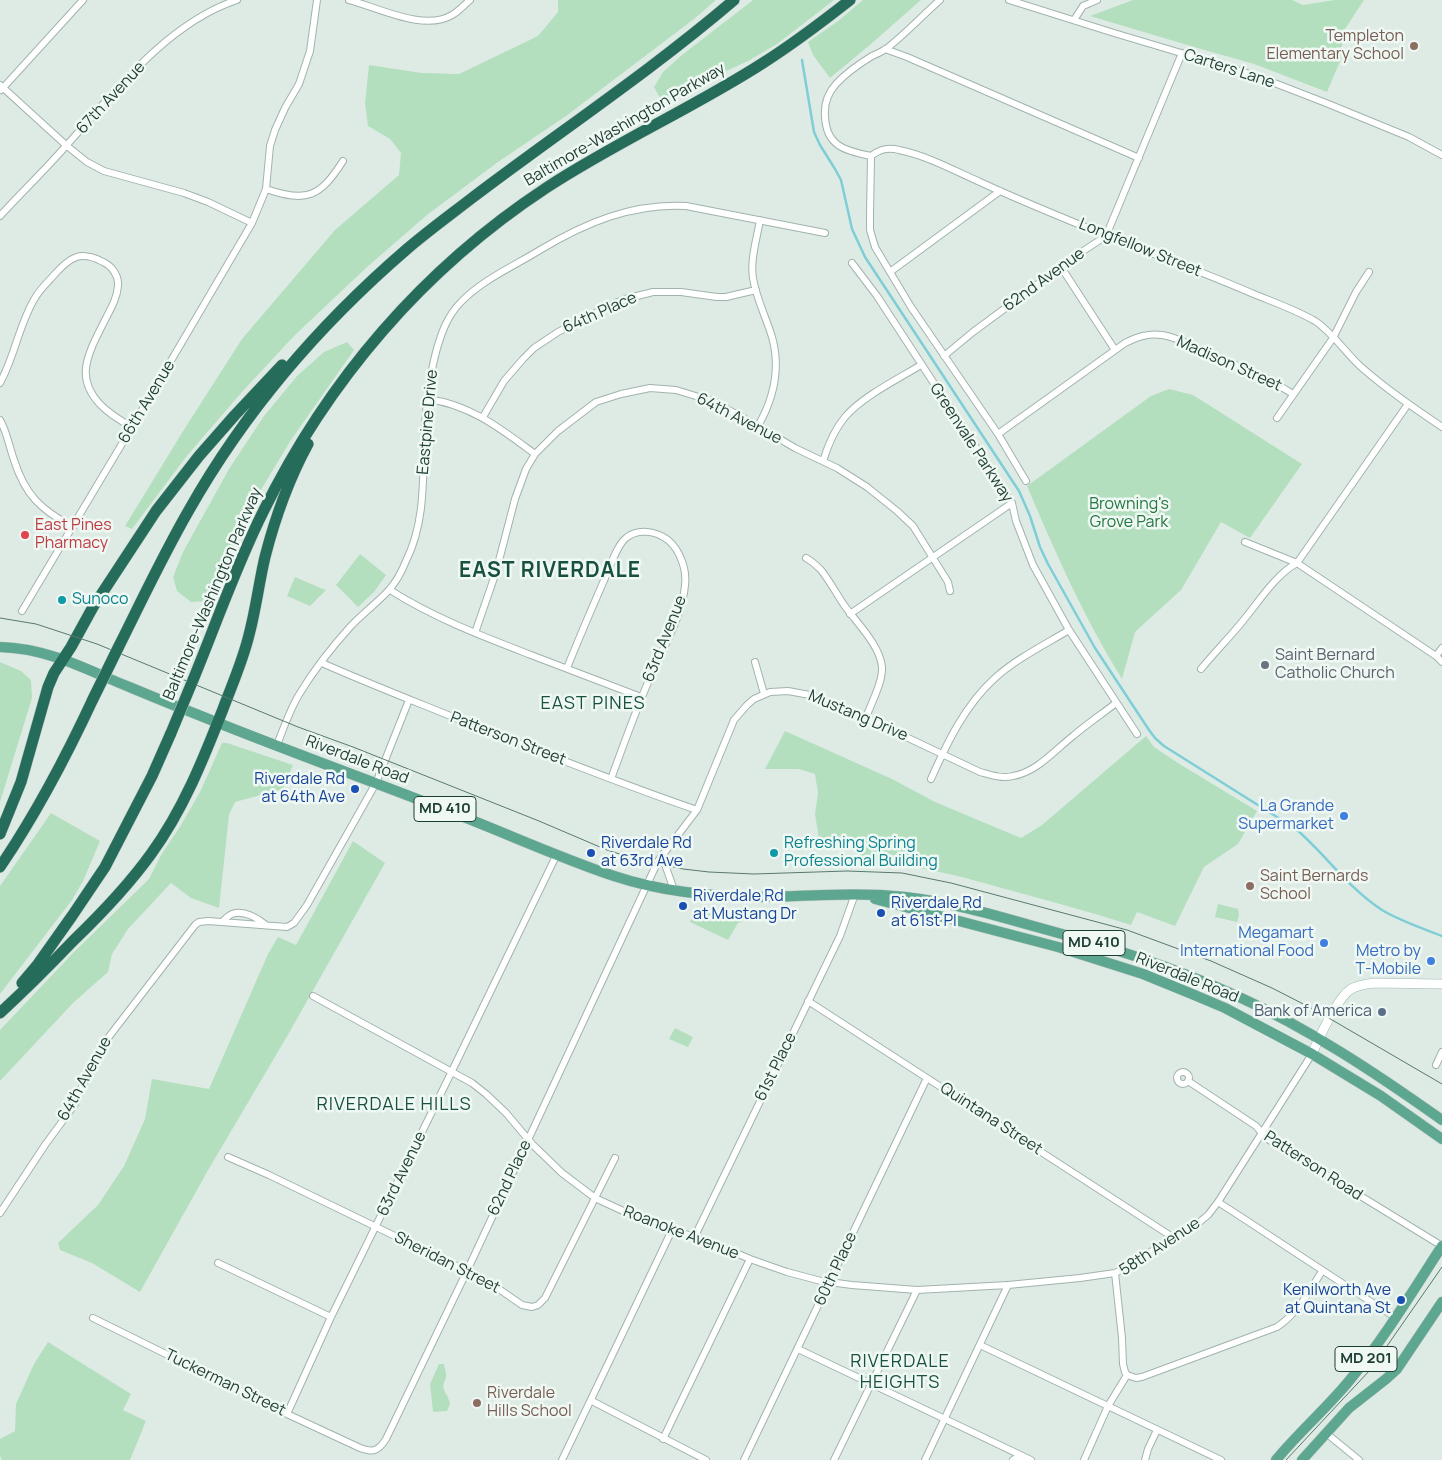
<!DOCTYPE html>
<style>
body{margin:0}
canvas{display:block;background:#deebe5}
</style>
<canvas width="1442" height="1460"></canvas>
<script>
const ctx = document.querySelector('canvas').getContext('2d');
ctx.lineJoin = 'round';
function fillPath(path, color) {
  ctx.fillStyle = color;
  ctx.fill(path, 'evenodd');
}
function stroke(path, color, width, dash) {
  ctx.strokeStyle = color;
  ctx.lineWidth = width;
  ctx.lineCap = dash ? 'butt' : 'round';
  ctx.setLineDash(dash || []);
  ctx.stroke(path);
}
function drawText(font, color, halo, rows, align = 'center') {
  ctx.font = font + ' Manrope,sans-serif';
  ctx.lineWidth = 5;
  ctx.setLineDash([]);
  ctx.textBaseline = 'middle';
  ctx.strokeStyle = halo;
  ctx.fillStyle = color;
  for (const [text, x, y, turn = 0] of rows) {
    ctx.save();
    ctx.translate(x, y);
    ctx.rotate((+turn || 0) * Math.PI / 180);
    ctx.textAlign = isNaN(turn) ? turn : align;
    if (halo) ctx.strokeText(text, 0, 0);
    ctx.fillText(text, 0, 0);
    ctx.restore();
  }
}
fillPath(new Path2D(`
 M 558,0 L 716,0 L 694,19 L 566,116 L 498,162 L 427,215 L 366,268 L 294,336 L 241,393 L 186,457 L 132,529 L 125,526 L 185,428 L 242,339 L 335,230 L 399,175 L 401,153 L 390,139 L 368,126 L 365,103 L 369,65 L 422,73 L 459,74 L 538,36 L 558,12 Z
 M 753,0 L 834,0 L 777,44 L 748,61 L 713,77 L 666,104 L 660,98 L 654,87 L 663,72 L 682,55 Z
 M 863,0 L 921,0 L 871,44 L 830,78 L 813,55 L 808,42 L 838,21 Z
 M 1133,0 L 1292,0 L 1303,5 L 1335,0 L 1364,0 L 1343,32 L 1341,59 L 1327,92 L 1254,64 L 1194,47 L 1090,16 Z
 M 347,342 L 354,350 L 291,440 L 259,493 L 209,601 L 191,602 L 177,591 L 173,577 L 183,552 L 229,469 L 264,416 L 297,376 L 324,352 Z
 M 1169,389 L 1193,395 L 1302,464 L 1250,538 L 1221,522 L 1181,590 L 1135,632 L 1122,679 C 1084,618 1055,552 1027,486 L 1151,396 Z
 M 360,554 L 386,575 L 374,592 L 358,607 L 336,585 Z
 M 295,577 L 323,589 L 326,590 L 310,606 L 287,596 Z
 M 0,662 L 21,671 L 31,680 L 32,698 L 0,802 Z
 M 785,731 L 892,779 L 935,802 L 1021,838 L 1042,825 L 1146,736 L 1154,747 L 1178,763 L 1257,811 L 1238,844 L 1204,867 L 1175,926 L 1137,912 L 1131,925 C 1087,911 1042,899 998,887 C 955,875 912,863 867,865 L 852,843 L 820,845 L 815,814 L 818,793 L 815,774 L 799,769 L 765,769 Z
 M 222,743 L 227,743 L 293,765 L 283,789 L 235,802 L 229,815 L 219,908 L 191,898 L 171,883 L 128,929 L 112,954 L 108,972 L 73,1003 L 0,1081 L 0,1030 L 74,952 L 149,879 L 161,855 L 181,825 L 200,792 Z
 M 51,813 L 100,841 L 83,881 L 72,900 L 0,994 L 0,886 Z
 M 353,841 L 385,863 L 289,1033 L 207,1172 L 140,1292 L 92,1263 L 60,1250 L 58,1243 L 98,1205 L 124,1166 L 145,1119 L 152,1079 L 209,1089 L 268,954 L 278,937 L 296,945 Z
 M 1218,904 L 1238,909 L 1239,915 L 1237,922 L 1215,917 Z
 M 697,909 L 742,913 L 742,922 L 738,923 L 728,940 L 690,922 Z
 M 675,1028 L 693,1037 L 688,1047 L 669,1039 Z
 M 48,1342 L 131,1394 L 123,1410 L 146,1421 L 130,1460 L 2,1460 L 0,1456 L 0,1439 L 15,1431 L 16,1404 L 34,1364 Z
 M 439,1364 L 444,1364 C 444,1368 447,1373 446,1377 C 445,1382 442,1384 444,1389 C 445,1394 448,1395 449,1401 L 450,1401 L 450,1404 L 447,1411 L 433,1412 L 430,1384 Z`), '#b4dfbe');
stroke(new Path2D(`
 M 802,60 L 814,132 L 820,145 L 835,169 L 841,180 L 852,229 L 865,257 L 1019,491 L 1030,516 L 1040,547 L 1048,564 L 1095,648 L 1149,730 L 1155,738 L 1164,746 L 1296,829 C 1326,855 1349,889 1382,910 C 1400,921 1422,928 1442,936`), '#7fced7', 2.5);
const street = new Path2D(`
 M 349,0 C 377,7 424,32 452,15 C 459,11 464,5 470,0
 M 940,0 C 922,16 904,35 886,49 C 881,52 877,54 872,56 C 859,64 846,73 836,84 C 828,93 824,104 825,116 C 826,146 845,151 871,156 C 880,149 888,147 899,150 C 928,156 953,170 980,182 C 1021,201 1063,218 1105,235 C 1155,255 1206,273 1256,295 C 1276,303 1296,310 1315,321 C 1332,332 1345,352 1360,366 C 1386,389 1414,408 1442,427
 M 1009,0 L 1114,33 L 1218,64 L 1259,77 L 1326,103 L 1409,137 L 1442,155
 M 1074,20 L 1083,6 L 1097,0
 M 885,49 L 907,57 L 1139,158
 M 0,85 L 67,146 L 87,162 L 104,171 L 184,193 L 208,202 L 252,223
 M 1,90 L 83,0
 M 871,156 L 870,215 L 870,230 L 875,247 L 911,307 L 998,434 L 1026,481
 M 266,189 C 307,203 320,197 343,161
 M 0,216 C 21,193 44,171 65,147 C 113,94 167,23 237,0
 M 852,263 L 877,296 L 1012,503 L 1016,521 L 1033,565 L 1069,630 L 1137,734
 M 1061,267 L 1115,350
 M 890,272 L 1000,191
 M 944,356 L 973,332 L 1080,253 L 1106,236 L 1182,53
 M 0,383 C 15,356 19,324 35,298 C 40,289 48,282 54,275 C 70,257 80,250 103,262 C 112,266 119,276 118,286 C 117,299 110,310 104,322 C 97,336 88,352 86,368 C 83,397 110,415 132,427
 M 428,399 C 471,405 501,429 535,454
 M 483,417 L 504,381 L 523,359 L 534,348 L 558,332 L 611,305 L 625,299 L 653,292 L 681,292 L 717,297 L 726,297 L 756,290
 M 1277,418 L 1333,338 L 1356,292 L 1369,272
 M 0,420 C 7,432 9,446 14,460 C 25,495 41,510 73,527
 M 758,426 C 774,398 781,369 772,337 C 766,317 756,298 753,278 C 750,260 757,238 760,220
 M 998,434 L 1125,343 C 1137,337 1148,333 1162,335 C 1177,337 1192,346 1206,352 C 1236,365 1266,377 1293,394
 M 823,461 C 828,445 834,430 845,417 C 863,396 898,379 921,365
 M 1245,542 L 1297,563 L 1436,656 L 1442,662
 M 806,558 C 812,561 816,565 821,570 C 829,580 836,593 844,605 C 856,622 880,645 882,667 C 883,682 871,703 866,718
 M 390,590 C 434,618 482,636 531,655 C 568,669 605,683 641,697
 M 22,611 L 132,427 L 252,223 L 266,189 L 270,146 L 275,130 L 285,108 L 299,84 L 310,51 L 317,0
 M 850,614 L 1012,503
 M 475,633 L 496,572 L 515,499 L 526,469 L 535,454 L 558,431 L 596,402 L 621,394 L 650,388 L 676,390 L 712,401 L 758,426 L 795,448 L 837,468 L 867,487 L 897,511 L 913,526 L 948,582 L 950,591
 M 1436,656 L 1442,648
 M 755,662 L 764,694
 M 322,663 C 376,687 432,708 487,731 C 557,758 626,786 697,810
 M 567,668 C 579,638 592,608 605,578 C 610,567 617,545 626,538 C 638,528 656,531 668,540 C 680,550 687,570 685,585 C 683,614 664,646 652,673 C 637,707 624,743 611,779
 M 1201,669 C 1214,653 1229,638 1242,622 C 1258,603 1275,575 1297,563 L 1408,404
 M 277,745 C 284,727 290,709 300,693 C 314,670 332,647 350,627 C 362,614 377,603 389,590 C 396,582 402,571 406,561 C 424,525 423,485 424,446 C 425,415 428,383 436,352 C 441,334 447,316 461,302 C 482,280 514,266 540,250 C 585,223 632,203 686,206 L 825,233
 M 931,779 C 947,743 965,705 995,678 C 1016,659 1044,645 1069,630
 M 662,856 L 674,890
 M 223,921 C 225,919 229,915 232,914 C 243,910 257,918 266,925
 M 313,996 L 472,1083 L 486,1094 L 506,1113 L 533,1145 L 562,1173 L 595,1198 L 634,1216 L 717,1245 L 750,1259 L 787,1272 L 821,1281 L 852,1285 L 917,1290 L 1008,1285 L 1080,1278 L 1115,1273 L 1127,1267 L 1166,1242 L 1190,1230 L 1208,1215 L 1218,1202 L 1312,1054
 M 808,1001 L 1174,1238
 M 1436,1065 L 1442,1052
 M1177 1078a6 6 0 1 1 12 0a6 6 0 1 1-12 0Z
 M 1188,1081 L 1256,1126 L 1266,1138 L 1442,1246
 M 228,1157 L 269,1175 L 467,1271 L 496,1287 L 522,1305 L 532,1307 L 538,1305 L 545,1298 L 615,1158
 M 1218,1202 C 1277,1240 1336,1280 1395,1317
 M 0,1213 L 45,1145 L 75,1104 L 91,1065 L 101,1047 L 195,925 L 199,922 L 208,921 L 287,927 L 294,923 L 307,905 L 376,783 L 409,700
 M 694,1238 L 840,936 L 855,894
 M 218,1263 L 331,1317
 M 1115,1273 L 1122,1338 L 1123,1364 L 1125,1372 L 1127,1375
 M 93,1318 L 287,1414 L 358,1447 C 372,1453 378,1452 386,1439 L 467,1271 L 658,861 L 697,810 L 734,720 L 747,705 L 754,699 L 770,692 L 788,691 L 810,695 L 866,718 L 980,772 C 991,775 1002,779 1013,776 C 1037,772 1055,750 1073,736 C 1087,724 1102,714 1116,703
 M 980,1345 L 1221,1460
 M 798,1349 L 1031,1460
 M 1127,1375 L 1136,1378 L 1142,1377 L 1277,1327 C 1298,1313 1309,1292 1322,1271
 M 592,1401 L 706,1460
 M 287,1414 L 331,1317 L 452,1071 L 557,854
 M 1326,1433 L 1359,1460
 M 663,1439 L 750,1259
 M 562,1460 L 672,1230
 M 744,1460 L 927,1078
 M 834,1460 L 917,1290
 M 925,1460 L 1008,1285
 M 1013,1460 L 1016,1458 L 1025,1458
 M 1084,1460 L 1108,1406 L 1127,1375
 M 1145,1460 L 1148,1449 L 1157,1430`);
const secondary = new Path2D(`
 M 1312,1054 C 1319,1038 1337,998 1351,989 C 1358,985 1366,984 1374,983 L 1442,984`);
const primary = new Path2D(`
 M 0,647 C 40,648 74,663 110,679 C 139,691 167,703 196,714 C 282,749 369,780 456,814 C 508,834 560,858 614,876 C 662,892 716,897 766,897 C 813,896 859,892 905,897 C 949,902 991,914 1033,926 C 1103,945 1172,966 1237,996 C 1310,1029 1377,1074 1442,1120
 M 875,899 L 1058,947 L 1143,974 L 1192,994 L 1225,1008 L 1312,1054 L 1381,1096 L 1442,1139
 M 1276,1460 C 1299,1432 1326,1409 1349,1381 C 1384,1339 1412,1292 1442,1246
 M 1302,1460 L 1349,1408 L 1386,1379 L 1397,1369 L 1442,1302`);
const highway = new Path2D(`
 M 118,648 C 141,602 163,555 189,510 C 245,411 321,323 407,249 C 428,231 450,215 472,198 C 559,132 651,71 734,0
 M 193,680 C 216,624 236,566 263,512 C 328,380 423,269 546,188 C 616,142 693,108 763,63 C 793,44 822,22 850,0
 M 0,834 L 21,782 L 48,687 L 54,673 L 71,647 L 93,607 L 156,511 L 199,456 L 235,415 L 282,365
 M 0,867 C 36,814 66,757 93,699
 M 22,983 L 38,964 L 72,916 L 105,867 L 152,776 L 171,733
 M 0,1013 C 25,990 49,966 73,941 C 101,914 128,886 151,854 C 183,810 203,760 223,709 C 232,685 243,660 249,635 C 256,609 259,582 265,557 C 275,518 289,479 308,444`);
stroke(street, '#a1b3ac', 8);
stroke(secondary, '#9cb8ad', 10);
stroke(primary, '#bcc5c2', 11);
stroke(highway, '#bcc5c2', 12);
stroke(street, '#fff', 6);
stroke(secondary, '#fff', 9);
stroke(primary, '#5da690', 10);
stroke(highway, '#266c5a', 11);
stroke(new Path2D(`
 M 0,618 L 36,624 L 97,644 L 298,727 L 353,747 L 539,821 L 607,850 L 632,858 L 683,869 L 709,872 L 754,874 L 847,871 L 902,873 L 951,883 L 1127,930 L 1211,961 L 1272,988 L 1315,1010 L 1442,1084
 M 1286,1460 L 1371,1369 L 1442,1267`), '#58796e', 1);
const highwayBridge = new Path2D(`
 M 93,699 L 118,648
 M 171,733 L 193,680`);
stroke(highwayBridge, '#bcc5c2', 12, []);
stroke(highwayBridge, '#266c5a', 11);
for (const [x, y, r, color] of [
 [1414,46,5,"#8d6e63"],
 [25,535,5,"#e0444e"],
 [62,600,5,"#0f9aa8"],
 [1265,665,5,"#6b7280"],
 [355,789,5,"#1a4fb4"],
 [1344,816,5,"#3f7fe0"],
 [591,853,5,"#1a4fb4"],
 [774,853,5,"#0f9aa8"],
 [1250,886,5,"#8d6e63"],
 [683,906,5,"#1a4fb4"],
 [881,913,5,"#1a4fb4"],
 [1324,943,5,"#3f7fe0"],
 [1431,961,5,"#3f7fe0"],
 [1382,1012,5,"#5c6f8a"],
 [1401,1300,5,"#1a4fb4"],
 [477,1403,5,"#8d6e63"]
]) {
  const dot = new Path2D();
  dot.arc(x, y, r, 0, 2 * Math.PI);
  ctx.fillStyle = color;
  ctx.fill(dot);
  stroke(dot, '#eff8f3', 2);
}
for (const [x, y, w] of [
 [445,809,62],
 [1094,943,62],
 [1366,1359,62]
]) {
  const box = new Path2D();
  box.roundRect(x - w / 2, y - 12.5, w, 25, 4);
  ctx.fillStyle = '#eff8f3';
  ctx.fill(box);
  stroke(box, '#1e3d33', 1);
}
drawText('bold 15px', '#1e3d33', null, [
 ["MD 410",445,809],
 ["MD 410",1094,943],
 ["MD 201",1366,1359]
]);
drawText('16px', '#785e54', '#eff8f3', [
 ["Templeton",1404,37,"right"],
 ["Elementary School",1404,55,"right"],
 ["Saint Bernards",1260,877],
 ["School",1260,895],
 ["Riverdale",487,1394],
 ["Hills School",487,1412]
], 'left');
drawText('16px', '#1e3d33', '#eff8f3', [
 ["Carters Lane",1229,69,18],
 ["67th Avenue",111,98,-47],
 ["Baltimore-Washington Parkway",625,125,-30],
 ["Longfellow Street",1140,248,22],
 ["62nd Avenue",1044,280,-36],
 ["64th Place",600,313,-24],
 ["Madison Street",1229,364,24],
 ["66th Avenue",147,402,-59],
 ["64th Avenue",739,419,27],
 ["Eastpine Drive",428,422,-85],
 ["Greenvale Parkway",971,443,57],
 ["Baltimore-Washington Parkway",213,594,-67],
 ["63rd Avenue",665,639,-68],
 ["Mustang Drive",858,716,23],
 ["Patterson Street",508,739,21],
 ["Riverdale Road",357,760,21],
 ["Riverdale Road",1187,978,22],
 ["61st Place",776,1067,-64],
 ["64th Avenue",85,1079,-61],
 ["Quintana Street",991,1119,33],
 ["Patterson Road",1313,1166,33],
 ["63rd Avenue",402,1174,-64],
 ["62nd Place",510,1178,-65],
 ["Roanoke Avenue",681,1233,21],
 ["58th Avenue",1160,1247,-33],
 ["Sheridan Street",447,1263,27],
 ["60th Place",836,1269,-65],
 ["Tuckerman Street",225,1383,26]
]);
drawText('16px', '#247840', '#eff8f3', [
 ["Browning's",1129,505],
 ["Grove Park",1129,523]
]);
drawText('16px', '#be3a42', '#eff8f3', [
 ["East Pines",35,526],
 ["Pharmacy",35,544]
], 'left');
drawText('16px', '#0d838f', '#eff8f3', [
 ["Sunoco",72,600],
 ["Refreshing Spring",784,844],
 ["Professional Building",784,862]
], 'left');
drawText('16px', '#5b616d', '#eff8f3', [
 ["Saint Bernard",1275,656],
 ["Catholic Church",1275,674]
], 'left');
drawText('16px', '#164399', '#eff8f3', [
 ["Riverdale Rd",345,780,"right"],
 ["at 64th Ave",345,798,"right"],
 ["Riverdale Rd",601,844],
 ["at 63rd Ave",601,862],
 ["Riverdale Rd",693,897],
 ["at Mustang Dr",693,915],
 ["Riverdale Rd",891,904],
 ["at 61st Pl",891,922],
 ["Kenilworth Ave",1391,1291,"right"],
 ["at Quintana St",1391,1309,"right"]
], 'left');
drawText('16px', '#366cbe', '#eff8f3', [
 ["La Grande",1334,807],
 ["Supermarket",1334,825],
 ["Megamart",1314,934],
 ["International Food",1314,952],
 ["Metro by",1421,952],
 ["T-Mobile",1421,970]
], 'right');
drawText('16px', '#4e5e75', '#eff8f3', [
 ["Bank of America",1372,1012]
], 'right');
ctx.letterSpacing = '1px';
drawText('18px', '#185140', '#eff8f3', [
 ["EAST PINES",593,704],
 ["RIVERDALE HILLS",394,1105],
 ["RIVERDALE",900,1362],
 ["HEIGHTS",900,1383]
]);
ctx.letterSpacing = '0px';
ctx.letterSpacing = '1px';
drawText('bold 21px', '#185140', '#eff8f3', [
 ["EAST RIVERDALE",550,571]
]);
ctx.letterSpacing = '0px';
</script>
